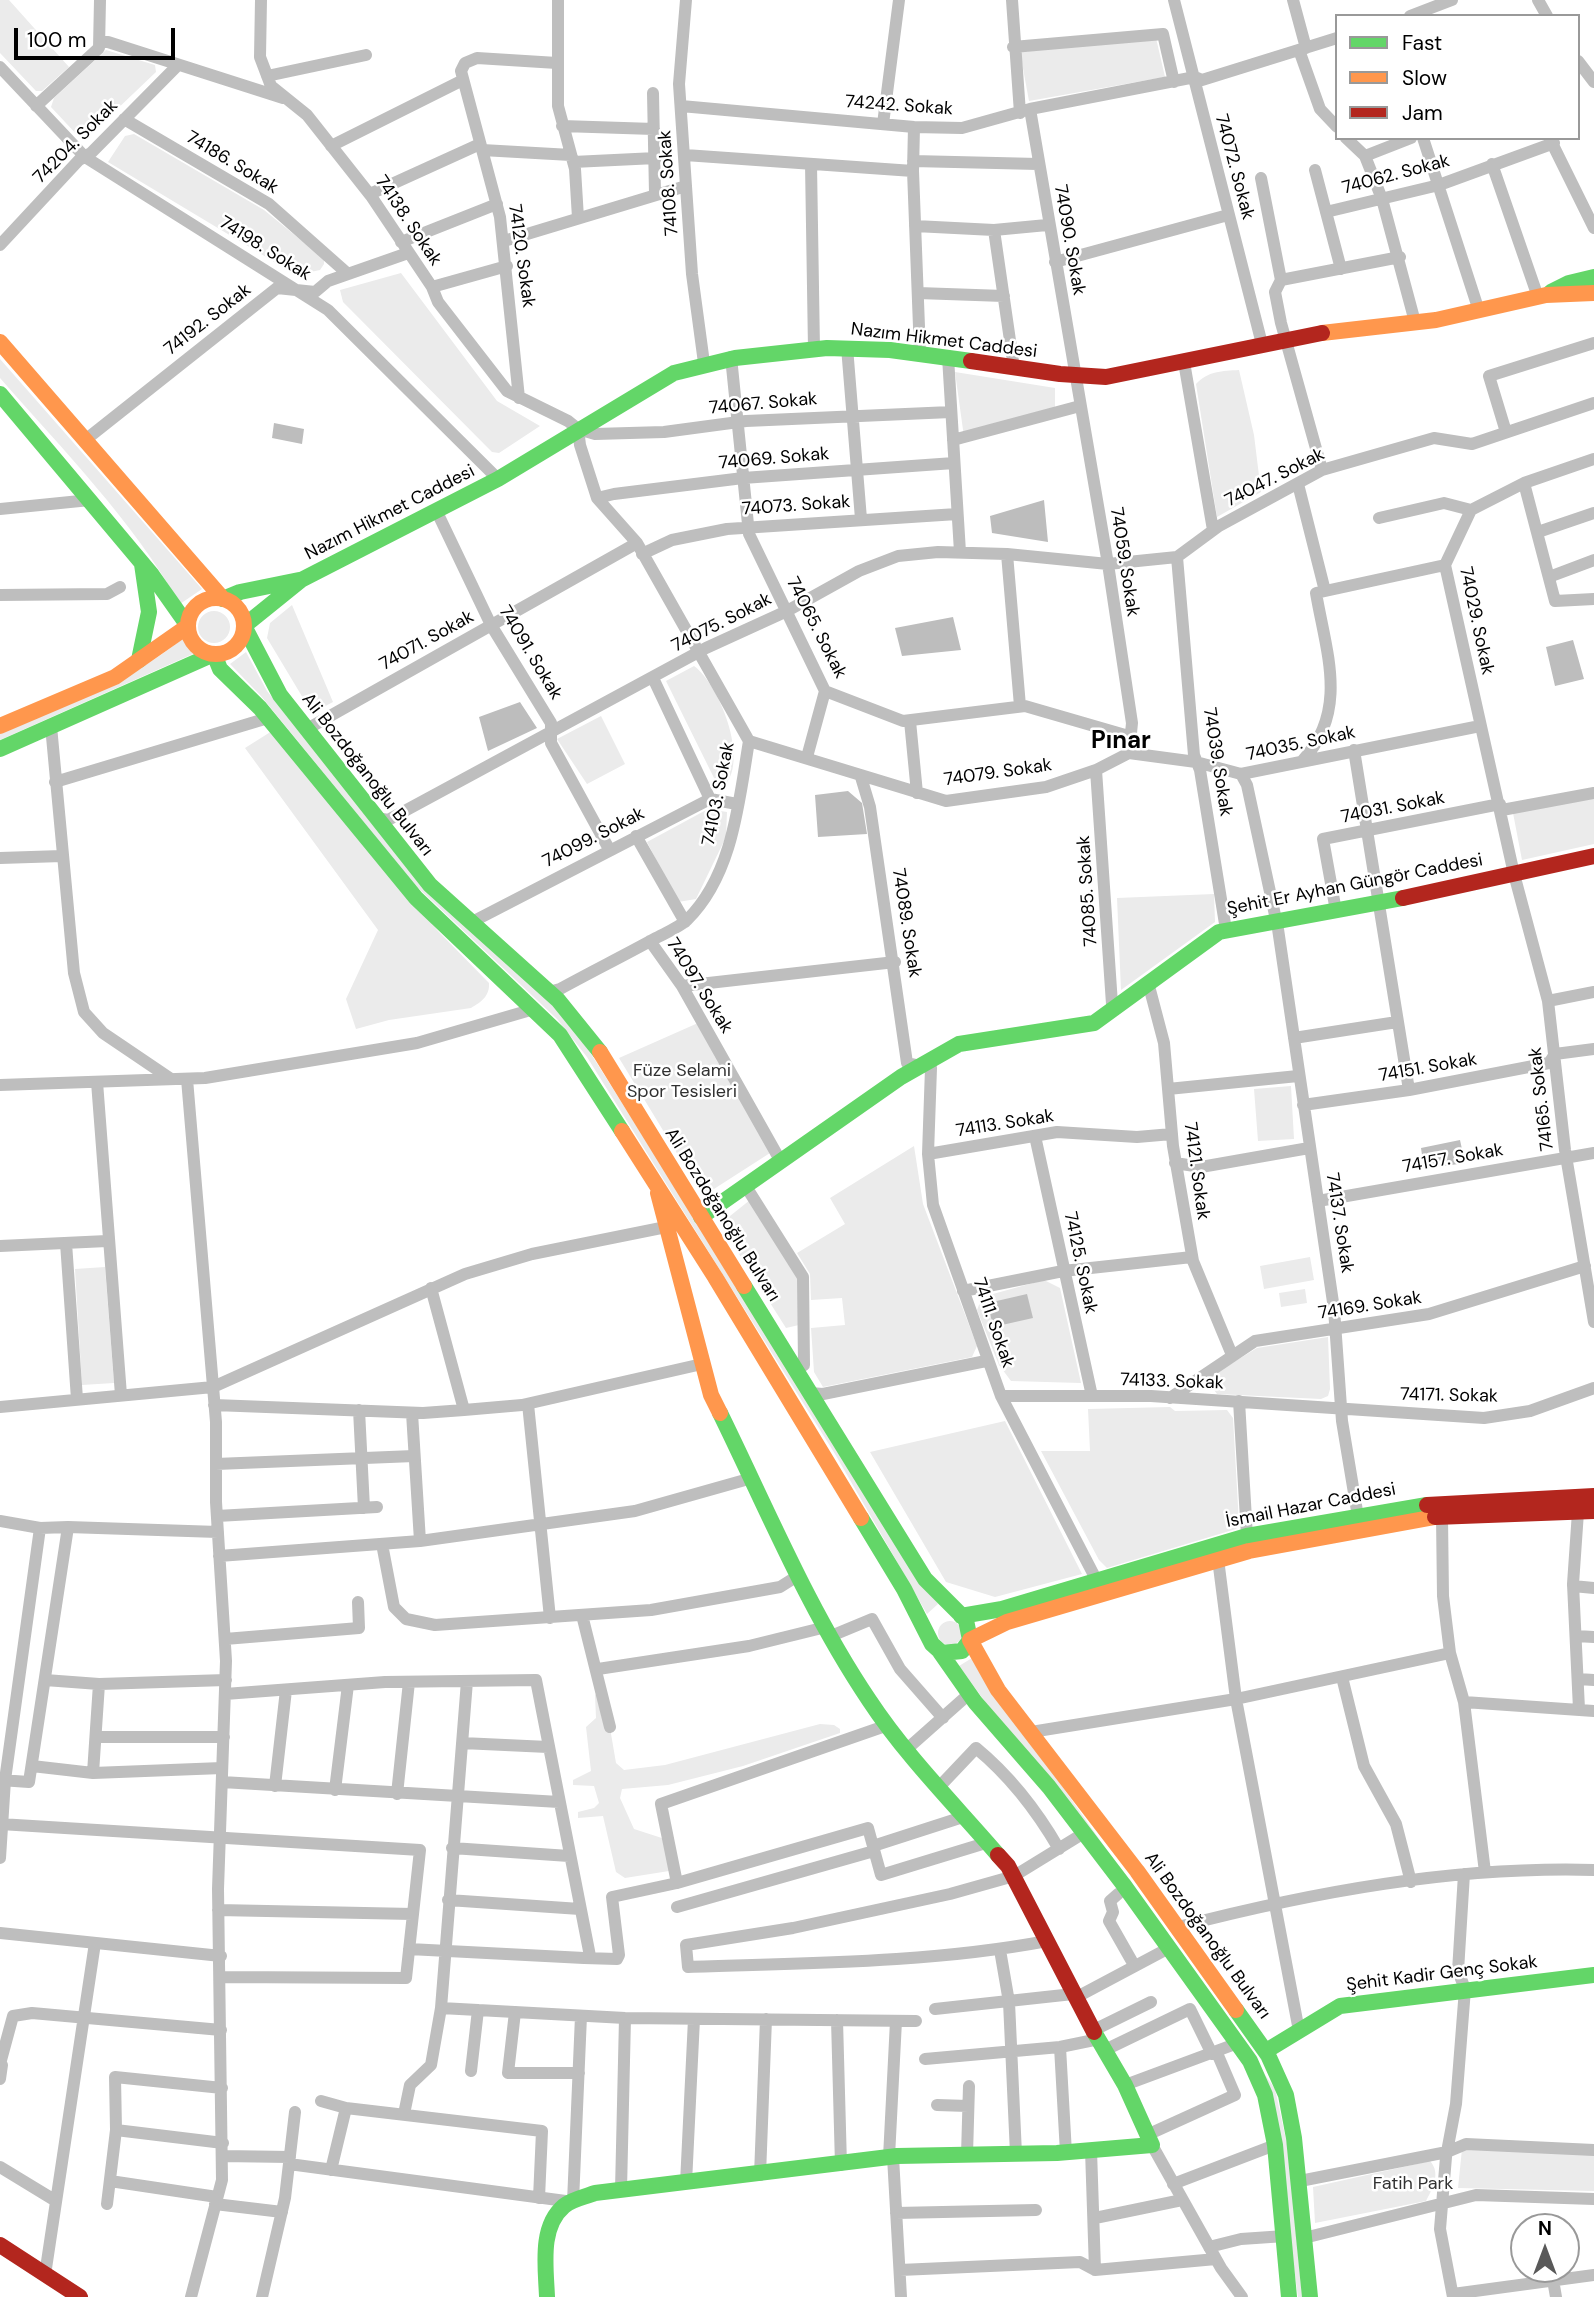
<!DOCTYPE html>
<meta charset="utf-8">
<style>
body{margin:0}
#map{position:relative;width:1594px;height:2297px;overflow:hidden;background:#fff;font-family:"DM Sans",sans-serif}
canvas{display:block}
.legend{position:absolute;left:1335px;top:14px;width:245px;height:126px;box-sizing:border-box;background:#fff;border:2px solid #999;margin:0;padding:9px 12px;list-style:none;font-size:21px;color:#000}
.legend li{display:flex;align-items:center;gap:14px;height:35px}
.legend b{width:35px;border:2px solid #999}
.north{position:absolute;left:1510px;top:2213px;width:70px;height:70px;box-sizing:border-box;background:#fff;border:2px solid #999;border-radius:50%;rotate:0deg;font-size:19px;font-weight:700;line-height:28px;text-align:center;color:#000}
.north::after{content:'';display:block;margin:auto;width:24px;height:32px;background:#595959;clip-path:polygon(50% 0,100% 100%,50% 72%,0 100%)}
.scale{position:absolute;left:14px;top:28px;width:161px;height:32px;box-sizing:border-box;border:4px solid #000;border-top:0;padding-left:9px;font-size:21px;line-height:24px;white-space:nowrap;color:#000;-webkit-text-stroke:5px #fff;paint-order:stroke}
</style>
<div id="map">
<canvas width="1594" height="2297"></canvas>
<ul class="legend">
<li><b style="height:9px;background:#63d668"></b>Fast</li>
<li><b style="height:9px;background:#ff974d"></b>Slow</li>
<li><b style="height:9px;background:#b3261e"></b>Jam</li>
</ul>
<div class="north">N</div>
<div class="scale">100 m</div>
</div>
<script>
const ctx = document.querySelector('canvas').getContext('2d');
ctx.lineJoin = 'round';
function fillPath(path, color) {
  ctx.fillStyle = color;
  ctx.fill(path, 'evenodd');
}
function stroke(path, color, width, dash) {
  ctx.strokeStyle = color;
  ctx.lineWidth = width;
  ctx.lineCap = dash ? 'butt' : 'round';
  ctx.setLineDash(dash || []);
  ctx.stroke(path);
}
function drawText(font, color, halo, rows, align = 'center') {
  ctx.font = font + ' "DM Sans",sans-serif';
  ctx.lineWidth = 5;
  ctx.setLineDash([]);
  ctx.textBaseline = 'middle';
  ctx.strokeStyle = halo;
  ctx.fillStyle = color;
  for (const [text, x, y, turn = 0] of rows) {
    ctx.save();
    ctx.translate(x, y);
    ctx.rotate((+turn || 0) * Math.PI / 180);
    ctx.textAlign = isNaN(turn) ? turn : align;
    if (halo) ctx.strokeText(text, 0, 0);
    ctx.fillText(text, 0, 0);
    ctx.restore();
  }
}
fillPath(new Path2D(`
 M 0,0 L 9,0 L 69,67 L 42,91 L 36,91 L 0,53 Z
 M 1156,38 L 1165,77 L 1029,101 L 1020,52 Z
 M 106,50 L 155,65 L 156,72 L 90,135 L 79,137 L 51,107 L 54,98 Z
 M 134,134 L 264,210 L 324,259 L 324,264 L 320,270 L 296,275 L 108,162 L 125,136 Z
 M 401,273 L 497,401 L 540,426 L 499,453 L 492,452 L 343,302 L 340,290 Z
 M 0,359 L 202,589 L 180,604 C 133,521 63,450 0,378 Z
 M 1239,370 L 1254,435 L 1261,492 L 1217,517 L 1196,384 C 1208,371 1222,371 1239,370 Z
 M 955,372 L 1055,388 L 1055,413 L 964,437 Z
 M 292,605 L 333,702 L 312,713 L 267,638 L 270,623 Z
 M198 627a16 16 0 1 1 32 0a16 16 0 1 1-32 0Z
 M 182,639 L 195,653 L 0,740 L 0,734 C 62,706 129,683 182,639 Z
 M 246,652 L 267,691 L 389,844 L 562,1014 L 591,1054 L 938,1604 L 927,1614 L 835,1454 L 587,1057 L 557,1019 L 415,885 L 261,696 L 230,664 Z
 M 694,666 C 719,684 749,759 725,785 L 716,782 L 666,681 Z
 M 601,716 L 625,764 L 587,784 L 557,739 Z
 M 272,731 L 438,931 L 489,983 C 490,996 481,1002 471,1008 L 389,1020 L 356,1029 L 346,999 L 378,930 L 245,748 Z
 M 1594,798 L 1594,844 L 1522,860 L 1513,813 Z
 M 708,809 L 727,812 L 726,837 L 696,899 L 678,902 L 647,842 Z
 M 1214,894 L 1215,922 L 1121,990 L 1117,898 Z
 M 698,1023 L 770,1153 L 703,1196 L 619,1058 Z
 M 1291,1086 L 1294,1139 L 1258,1141 L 1254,1089 Z
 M 914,1146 L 923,1204 L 977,1346 L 972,1357 L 823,1387 L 814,1372 L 811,1328 L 845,1325 L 842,1298 L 811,1300 L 810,1274 L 797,1253 L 845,1224 L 830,1198 Z
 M 750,1200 L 800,1279 L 799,1325 L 786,1328 L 720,1224 Z
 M 1310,1257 L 1314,1280 L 1264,1289 L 1260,1266 Z
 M 105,1267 L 114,1383 L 82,1385 L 75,1269 Z
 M 1044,1280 L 1060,1288 L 1081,1383 L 1011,1381 L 999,1365 L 977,1310 L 982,1297 Z
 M 1305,1289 L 1307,1303 L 1281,1307 L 1279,1293 Z
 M 1328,1337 L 1330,1389 L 1328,1396 L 1321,1399 L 1217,1394 L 1206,1379 L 1257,1348 Z
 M 1170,1407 L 1175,1411 L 1227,1410 L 1233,1418 L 1239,1524 L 1236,1529 L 1107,1568 L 1099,1560 L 1041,1451 L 1090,1451 L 1088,1409 Z
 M 1005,1421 L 1082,1574 L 995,1597 L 946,1582 L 870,1452 Z
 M938 1633a12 12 0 1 1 24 0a12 12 0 1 1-24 0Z
 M 972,1658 L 1275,2089 L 1288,2149 L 1302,2297 L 1298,2297 L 1270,2090 L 959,1666 Z
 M 603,1687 L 616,1763 L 624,1770 L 665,1765 L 820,1724 L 834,1725 L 840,1729 L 840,1733 L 743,1766 L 668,1785 L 622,1789 L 620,1798 L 634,1829 L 668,1840 L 669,1871 L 625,1878 L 616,1872 L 603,1816 L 578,1818 L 578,1812 L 594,1808 L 599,1803 L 594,1786 L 573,1785 L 573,1780 L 591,1771 L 586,1727 L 596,1718 L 595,1695 Z
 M 1462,2149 L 1594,2155 L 1594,2191 L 1458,2188 Z
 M 1430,2161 C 1441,2173 1433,2188 1426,2201 L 1315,2223 L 1313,2187 Z`), '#ebebeb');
fillPath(new Path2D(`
 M 274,423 L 304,429 L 302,444 L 272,438 Z
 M 1044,500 L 1048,542 L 992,533 L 990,516 Z
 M 953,617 L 961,650 L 902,656 L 895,628 Z
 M 1573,640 L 1584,679 L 1555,686 L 1546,647 Z
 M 520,702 L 537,728 L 488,751 L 479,717 Z
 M 848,791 L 862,803 L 867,834 L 818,837 L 815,795 Z
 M 1460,1140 L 1465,1163 L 1424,1169 L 1421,1148 Z
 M 1027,1294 L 1033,1318 L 993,1327 L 988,1303 Z`), '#bdbdbd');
stroke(new Path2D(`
 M 261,0 L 260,57 L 271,86 L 307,115 L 371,196 L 432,287 L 438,302 L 507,391 L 568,421 L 578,429 L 595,434 L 664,432 L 746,421 L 951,412
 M 558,0 L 558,106 L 575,169 L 578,218
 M 686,0 L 679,84 L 692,274 L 704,363
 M 1012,0 L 1020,113
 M 1174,0 L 1262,344
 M 1293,0 L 1306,48
 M 1538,0 L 1547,16
 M 1410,16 L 1452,0
 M 100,42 L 108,42 L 283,98
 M 1013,47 L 1163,34 L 1174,82
 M 1299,50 L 1320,109 L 1337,127
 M 1578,61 L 1594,82
 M 0,67 L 85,157 L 328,310 L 498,479
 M 267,76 L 366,55
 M 653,93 L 655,194
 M 36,106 L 99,48 L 100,0
 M 681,106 L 914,127 L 962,128 L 1030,109 L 1195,77 L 1202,80 L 1337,38
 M 1030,109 L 1108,564 L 1132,723 L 1129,753
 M 124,119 L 269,204 L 348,274
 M 883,124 L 899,0
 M 562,126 L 654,129
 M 914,127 L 913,171 L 920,353
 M 1346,138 L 1365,156 L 1382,199 L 1415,322
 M 1423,138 L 1479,311
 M 1550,139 L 1594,228
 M 331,146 L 461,81
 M 482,150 L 571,155
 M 685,155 L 913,171
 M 1365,156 L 1411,138
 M 913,161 L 1038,164
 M 573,162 L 656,158
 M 811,164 L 814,349
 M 1492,164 L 1538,297
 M 1315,170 L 1341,269
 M 1261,178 L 1281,280
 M 370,194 L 480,144
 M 1326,212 L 1439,185 L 1554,143
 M 915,226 L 994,230 L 1047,225
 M 994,230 L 1014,368
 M 504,241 L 686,186
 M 401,242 L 497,204
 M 0,245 L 79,160 L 91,153 L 178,65
 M 1055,262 L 1228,215
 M 432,287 L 507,266
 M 918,293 L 1004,296
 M 847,347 L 861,519
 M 731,357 L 749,534 L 825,691
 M 948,357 L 960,552
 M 1184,362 L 1213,530
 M 519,398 L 500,217 L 461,71 L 465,63 L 477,58 L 557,63
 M 1506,432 L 1489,376 L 1594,343
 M 953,440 L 1080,406
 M 84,441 L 277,288 L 315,292 L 328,281 L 408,253
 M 1594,459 L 1524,483 L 1471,510 L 1445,565 L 1514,874 L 1548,1001 L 1565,1150 L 1594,1322
 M 1322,470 L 1281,323 L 1275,292 L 1281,280 L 1400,257
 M 1524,483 L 1555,601 L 1594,599
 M 1298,484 L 1325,591
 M 597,498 L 614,494 L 743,478 L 954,463
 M 0,509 L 90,500
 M 437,512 L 491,625 L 551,723 L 551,743 L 609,849
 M 1379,518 L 1444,503 L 1471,510
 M 1538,532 L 1594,513
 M 642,554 L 672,540 L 727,529 L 957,514
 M 1007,554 L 1020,706
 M 1177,557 L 1194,755 L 1200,770 L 1226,930
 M 1549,577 L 1594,560
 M 0,595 L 107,594 L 120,587
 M 653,678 L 710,799
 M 825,691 L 903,721 L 1025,706 L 1132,737
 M 910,721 L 917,793
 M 51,726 L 74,973 L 84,1012 L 103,1033 L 171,1079
 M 307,729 L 637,543
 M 749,741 L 946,801 L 1046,787 L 1096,770 L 1129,753
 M 1354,750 L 1409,1090
 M 1129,753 L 1196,762 L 1241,774 L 1480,726
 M 807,757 L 825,691
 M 1303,760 C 1349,710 1326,652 1316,593 L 1445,565
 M 1096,770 L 1112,1004 L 1116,1009
 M 1241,774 L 1247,785 L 1278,929 L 1334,1309 L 1342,1421 L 1359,1523
 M 861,777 L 870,807 L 907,1063 L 931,1068 L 928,1154 L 933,1205 L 1001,1396 L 1097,1581
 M 55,782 L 268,718
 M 1502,810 L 1594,793
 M 377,818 L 388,820 L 706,648 L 787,611 L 859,571 L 898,556 L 938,552 L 1007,554 L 1108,564 L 1177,557 L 1219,526 L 1322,470 L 1434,438 L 1472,444 L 1594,403
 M 636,836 L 685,922
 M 0,858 L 62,856
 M 1336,911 L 1323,839 L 1500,804
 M 472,922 L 710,799 L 737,804
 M 650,941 L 682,986 L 780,1160
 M 682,986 L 895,962
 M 1149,986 L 1164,1043 L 1173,1146 L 1193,1261 L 1232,1355
 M 549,992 L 560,989 C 591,972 623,956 654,939 C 665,933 678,928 687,920 C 733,875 739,801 749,741 L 637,543 L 597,498 L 580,445 L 578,429
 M 1548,1001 L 1594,992
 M 1294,1038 L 1397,1022
 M 187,1079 L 216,1422 L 216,1502 L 226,1661 L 218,1889 L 222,2180 L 191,2297
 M 97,1082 L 121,1395
 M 0,1085 L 205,1078 L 417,1043 L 534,1009
 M 1168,1089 L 1298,1076
 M 1303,1105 L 1409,1090 L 1549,1063 L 1555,1054 L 1594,1049
 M 1035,1136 L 1092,1396
 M 928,1154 L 1057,1132 L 1137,1137 L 1172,1134
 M 1175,1163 L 1201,1167 L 1309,1148
 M 745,1185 L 803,1277 L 804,1365 L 796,1371
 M 1318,1201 L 1594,1153
 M 66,1243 L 77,1399
 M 0,1246 L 107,1241
 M 431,1288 L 464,1410
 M 963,1291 L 1063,1271 L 1192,1257
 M 810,1393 L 823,1394 L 986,1361
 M 1001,1396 L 1151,1396 L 1484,1418 L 1530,1411 L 1594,1388
 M 1170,1398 L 1255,1341 L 1429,1314 L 1585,1266
 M 1239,1401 L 1247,1536
 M 528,1404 L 550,1618
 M 214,1405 L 423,1413 L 464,1410 L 522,1405 L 702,1364
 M 0,1407 L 213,1387 L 465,1274 L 532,1254 L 666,1227
 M 359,1410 L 364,1508
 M 412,1413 L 420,1541
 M 216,1464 L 414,1456
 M 1578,1512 L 1573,1584 L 1579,1709
 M 217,1516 L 377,1507
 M 1442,1517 L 1443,1596 L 1450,1653 L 1464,1702 L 1485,1872
 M 0,1521 L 40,1528 L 68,1527
 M 382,1544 L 394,1607 L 406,1619 L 435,1625 L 651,1610 L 780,1587 L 799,1575
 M 219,1556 L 420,1541 L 635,1511 L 752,1478
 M 1218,1559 L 1236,1699 L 1299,2031
 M 1573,1586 L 1594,1588
 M 582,1615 L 610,1727
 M 831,1636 L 872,1619 L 900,1669 L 943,1718
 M 1576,1636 L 1594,1637
 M 225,1639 L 359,1628 L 358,1602
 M 598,1669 L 749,1646 L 826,1627
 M 1342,1677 L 1364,1766 L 1396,1824 L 1411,1882
 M 1578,1679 L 1594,1680
 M 45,1680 L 99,1684 L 226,1680
 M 225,1694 L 385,1682 L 536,1680 L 590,1956 L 584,1958 L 409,1949
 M 1464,1702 L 1594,1711
 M 1031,1732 L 1236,1699 L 1450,1653
 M 96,1737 L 224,1737
 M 462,1743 L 548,1747
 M 907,1749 L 969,1694
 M 32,1766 L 93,1773 L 222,1768
 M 93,1773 L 99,1684
 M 0,1780 L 29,1782 L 68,1527 L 218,1532
 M 222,1782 L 559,1802
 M 275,1786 L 286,1690
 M 940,1786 L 976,1748 C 1010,1776 1037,1811 1059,1849
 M 335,1790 L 348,1685
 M 397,1794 L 409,1682
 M 0,1824 L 420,1850 L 406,1978 L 220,1977
 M 873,1846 L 966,1816
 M 452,1848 L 569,1856
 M 0,1858 L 5,1780 L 40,1528
 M 677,1883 L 661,1804 L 888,1725
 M 1118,1894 L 1110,1901 L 1113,1912 L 1109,1921 L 1134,1965
 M 448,1900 L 580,1909
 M 677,1907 L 874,1851
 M 218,1910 L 413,1914
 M 1178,1927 C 1313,1892 1454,1866 1594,1870
 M 0,1933 L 221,1956
 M 1047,1941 C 930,1963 807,1963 688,1967 L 686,1945 L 793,1928 L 950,1894 L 1014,1876 L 1084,1833
 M 1000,1950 L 1009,2002 L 1016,2154
 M 584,1958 L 617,1959 L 619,1955 L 612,1897 L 677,1883 L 868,1828 L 881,1875 L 989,1842
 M 1075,1998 L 1169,1948
 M 441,2008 L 625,2018 L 916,2021
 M 935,2009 L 1073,1994
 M 515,2012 L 508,2073 L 579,2073
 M 837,2020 L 841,2165
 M 1094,2030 L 1151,2002
 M 1060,2047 L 1066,2153
 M 1105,2050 L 1190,2009 L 1212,2054
 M 925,2059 L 1060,2047 L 1099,2039
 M 0,2064 L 13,2016 L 32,2013 L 221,2030
 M 471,2071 L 478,2010
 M 0,2079 L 2,2065
 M 1125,2085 L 1238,2043
 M 321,2101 L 346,2108 L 542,2131 L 539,2198
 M 937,2105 L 968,2106
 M 404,2114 L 410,2085 L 431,2065 L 441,2008 L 467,1681
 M 116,2130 L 115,2077 L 222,2088
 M 1147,2135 L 1235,2095 L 1217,2053
 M 1152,2145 L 1221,2268 L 1242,2297
 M 1091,2150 L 1095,2270
 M 967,2155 L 969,2086
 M 222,2156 L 290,2157
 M 889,2157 L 896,2021
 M 893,2157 L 901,2297
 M 289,2164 L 573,2202 L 581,2016
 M 0,2167 L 56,2201
 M 331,2170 L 346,2108
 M 760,2175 L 766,2019
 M 110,2181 L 217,2197
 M 1300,2181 L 1447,2152 L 1466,2144 L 1594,2150
 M 686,2183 L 694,2019
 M 1173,2184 L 1275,2145
 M 621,2190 L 625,2018
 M 107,2204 L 116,2130 L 223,2143
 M 215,2204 L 282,2212
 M 896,2213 L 1036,2210
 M 1095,2218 L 1182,2200
 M 1304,2238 L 1476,2195 L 1594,2199
 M 1209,2247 L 1241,2239 L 1285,2236
 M 900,2270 L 1080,2262 L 1095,2270 L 1216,2259
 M 45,2275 L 95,1943
 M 1553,2280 L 1556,2297
 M 1453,2294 L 1594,2275
 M 262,2297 L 285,2198 L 295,2112
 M 1453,2297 L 1440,2229 L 1446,2157 L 1456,2104 L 1465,1989 L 1458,1971 L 1464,1874`), '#bebebe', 12);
stroke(new Path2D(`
 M 1551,292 L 1569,283 L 1594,277
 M 0,394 L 152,575 L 188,626
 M 223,599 L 240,592 L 299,580
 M 244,626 L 301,580 L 498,479 L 674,373 L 735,358 L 827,348 L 890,350 L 971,361
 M 244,626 L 280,695 L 430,885 L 558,1000 L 600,1052
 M 214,654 L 220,669 L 260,708 L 416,898 L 560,1035 L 622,1131
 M 139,660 L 149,612 L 142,564
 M 0,749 L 214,654
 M 701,1217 L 901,1077 L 959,1044 L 1094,1023 L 1219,932 L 1403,898
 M 744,1286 L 925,1579 L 966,1620 L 970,1640 L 962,1651 L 942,1653 L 932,1644 L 904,1589 L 861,1518
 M 720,1413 C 767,1509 809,1611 869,1700 C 906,1756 954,1804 998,1855
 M 961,1616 L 1002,1609 L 1247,1536 L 1427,1505
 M 940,1652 L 975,1702 L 1049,1787 L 1123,1884 L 1250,2061 L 1265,2095 L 1275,2145 L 1289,2297
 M 1236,2010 L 1268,2055 L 1286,2095 L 1294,2138 L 1310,2297
 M 1266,2051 L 1340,2006 L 1594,1975
 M 547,2297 C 546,2268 539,2227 564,2206 C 572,2199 585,2197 595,2193 L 897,2156 L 1057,2153 L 1152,2145 L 1125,2085 L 1094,2032`), '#63d668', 16);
stroke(new Path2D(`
 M 1322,333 L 1436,320 L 1546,295 L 1594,293
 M 0,342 L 223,599
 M188 626a28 28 0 1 1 56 0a28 28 0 1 1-56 0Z
 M 0,726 L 115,677 L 188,626
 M 600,1052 L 744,1286
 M 622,1131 L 715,1277 L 861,1518
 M 658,1193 L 711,1395 L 720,1413
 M 970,1640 L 1007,1622 L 1249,1551 L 1435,1517
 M 970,1640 L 998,1690 L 1137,1871 L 1236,2010`), '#ff974d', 16);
stroke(new Path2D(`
 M 971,361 L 1060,374 L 1106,377 L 1322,333
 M 1403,898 L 1594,856
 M 1427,1505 L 1594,1496
 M 1435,1517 L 1594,1511
 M 998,1855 L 1008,1866 L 1094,2032
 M 0,2245 L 80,2297`), '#b3261e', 16);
drawText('18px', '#000', '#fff', [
 ["74242. Sokak",899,106,4],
 ["74204. Sokak",76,142,-45],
 ["74186. Sokak",232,163,31],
 ["74072. Sokak",1234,167,75],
 ["74062. Sokak",1396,175,-15],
 ["74108. Sokak",669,183,-94],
 ["74138. Sokak",408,221,56],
 ["74090. Sokak",1069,240,80],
 ["74198. Sokak",265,249,32],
 ["74120. Sokak",521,256,82],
 ["74192. Sokak",208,320,-38],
 ["Nazım Hikmet Caddesi",944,341,7],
 ["74067. Sokak",763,404,-5],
 ["74069. Sokak",774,459,-5],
 ["74047. Sokak",1275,478,-27],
 ["74073. Sokak",796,506,-4],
 ["Nazım Hikmet Caddesi",390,513,-27],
 ["74059. Sokak",1124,562,81],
 ["74029. Sokak",1476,621,78],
 ["74075. Sokak",722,623,-27],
 ["74065. Sokak",816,628,63],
 ["74071. Sokak",427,641,-29],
 ["74091. Sokak",530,653,59],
 ["74035. Sokak",1301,744,-12],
 ["74039. Sokak",1217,762,81],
 ["74079. Sokak",998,773,-8],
 ["Ali Bozdoğanoğlu Bulvarı",367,775,52],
 ["74103. Sokak",719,794,-79],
 ["74031. Sokak",1393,808,-11],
 ["74099. Sokak",594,838,-27],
 ["Şehit Er Ayhan Güngör Caddesi",1355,885,-11],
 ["74085. Sokak",1088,891,-94],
 ["74089. Sokak",906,923,81],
 ["74097. Sokak",699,986,58],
 ["74151. Sokak",1428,1068,-10],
 ["74165. Sokak",1542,1099,-97],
 ["74113. Sokak",1005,1124,-9],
 ["74157. Sokak",1453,1159,-10],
 ["74121. Sokak",1196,1171,82],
 ["Ali Bozdoğanoğlu Bulvarı",722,1215,58],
 ["74137. Sokak",1339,1223,81],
 ["74125. Sokak",1080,1263,78],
 ["74169. Sokak",1370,1306,-9],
 ["74111. Sokak",993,1323,71],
 ["74133. Sokak",1172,1382,2],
 ["74171. Sokak",1449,1396,1],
 ["İsmail Hazar Caddesi",1311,1506,-11],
 ["Ali Bozdoğanoğlu Bulvarı",1207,1936,54],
 ["Şehit Kadir Genç Sokak",1442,1974,-7]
]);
drawText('18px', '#313131', '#fff', [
 ["Füze Selami",682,1071],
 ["Spor Tesisleri",682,1092],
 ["Fatih Park",1413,2184]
]);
drawText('bold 24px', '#000', '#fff', [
 ["Pınar",1121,742]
]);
</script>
